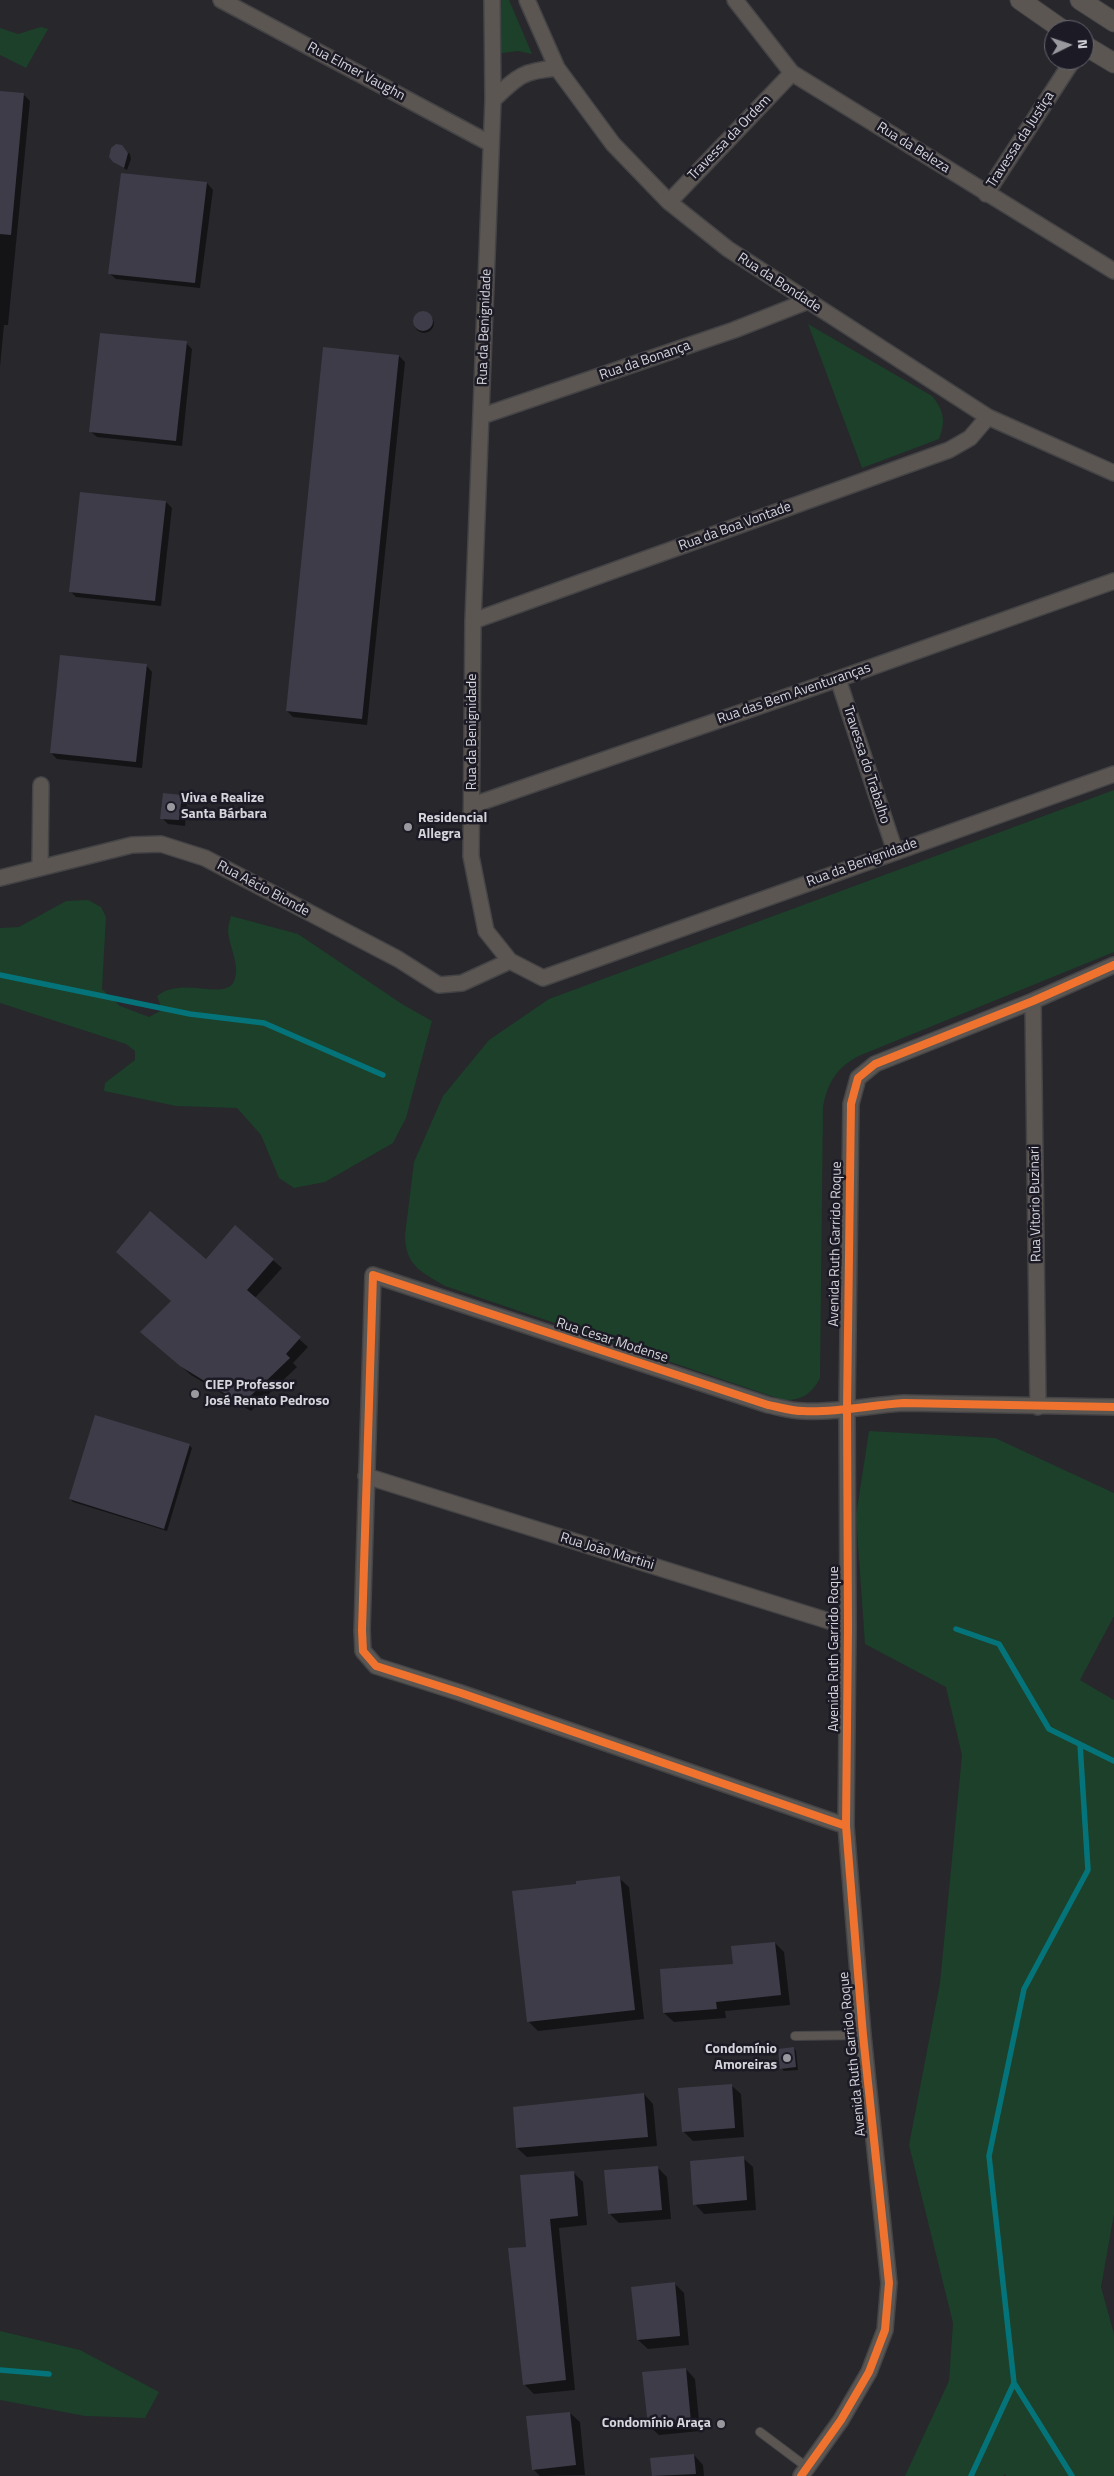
<!DOCTYPE html>
<meta charset="utf-8">
<style>
body{margin:0}
#map{position:relative;width:1114px;height:2476px;overflow:hidden;background:#27272c;font-family:"Titillium Web",sans-serif}
canvas{display:block}
.north{position:absolute;left:1044px;top:20px;width:50px;height:50px;box-sizing:border-box;background:#1c1a25;border:1px solid #66656e;border-radius:50%;rotate:86deg;font-size:14px;font-weight:700;line-height:20px;text-align:center;color:#d5d5dc}
.north::after{content:'';display:block;margin:auto;width:18px;height:22px;background:#98989e;clip-path:polygon(50% 0,100% 100%,50% 72%,0 100%)}
</style>
<div id="map">
<canvas width="1114" height="2476"></canvas>
<div class="north">N</div>
</div>
<script>
const ctx = document.querySelector('canvas').getContext('2d');
ctx.lineJoin = 'round';
function fillPath(path, color) {
  ctx.fillStyle = color;
  ctx.fill(path, 'evenodd');
}
function stroke(path, color, width, dash) {
  ctx.strokeStyle = color;
  ctx.lineWidth = width;
  ctx.lineCap = dash ? 'butt' : 'round';
  ctx.setLineDash(dash || []);
  ctx.stroke(path);
}
function drawText(font, color, halo, rows, align = 'center') {
  ctx.font = font + ' "Titillium Web",sans-serif';
  ctx.lineWidth = 5;
  ctx.setLineDash([]);
  ctx.textBaseline = 'middle';
  ctx.strokeStyle = halo;
  ctx.fillStyle = color;
  for (const [text, x, y, turn = 0] of rows) {
    ctx.save();
    ctx.translate(x, y);
    ctx.rotate((+turn || 0) * Math.PI / 180);
    ctx.textAlign = isNaN(turn) ? turn : align;
    if (halo) ctx.strokeText(text, 0, 0);
    ctx.fillText(text, 0, 0);
    ctx.restore();
  }
}
fillPath(new Path2D(`
 M 495,0 L 509,0 L 532,54 L 518,51 L 495,54 Z
 M 41,27 L 48,29 L 26,68 L 0,55 L 0,28 L 18,34 Z
 M 808,324 L 932,396 C 944,410 946,422 939,439 L 862,468 Z
 M 1114,790 L 1114,952 L 861,1055 C 838,1066 828,1081 823,1107 L 820,1378 C 812,1394 801,1401 783,1400 L 445,1286 C 421,1272 405,1265 405,1235 L 414,1162 L 443,1096 L 489,1040 L 549,999 Z
 M 88,900 L 101,907 L 106,917 L 102,989 L 120,1006 L 149,1017 L 162,1010 L 157,996 C 182,976 221,1000 233,983 C 242,968 229,947 228,931 C 228,926 230,920 231,916 L 298,934 L 402,1004 L 432,1021 L 406,1118 L 393,1143 L 325,1182 L 294,1188 L 279,1178 L 261,1135 L 237,1108 L 176,1106 L 104,1091 L 105,1083 L 135,1060 L 135,1051 L 126,1044 L 0,1003 L 0,928 L 19,927 L 66,901 Z
 M 869,1431 L 995,1438 L 1114,1493 L 1114,1616 L 1080,1680 L 1114,1700 L 1114,2214 L 1101,2287 L 1114,2334 L 1114,2476 L 1006,2476 L 1005,2474 L 1003,2476 L 905,2476 L 949,2381 L 953,2323 L 909,2145 L 940,1983 L 962,1755 L 946,1687 L 865,1644 L 856,1516 Z
 M 0,2331 L 80,2350 L 159,2392 L 145,2418 L 85,2416 L 0,2400 Z`), '#1c4029');
fillPath(new Path2D(`
 M 0,92 L 24,95 L 30,101 L 8,325 L 4,325 L 0,367 Z
 M 119,146 L 130,154 L 131,159 L 127,170 L 114,162 Z
 M 207,183 L 213,190 L 200,288 L 116,279 L 109,273 Z
 M414 323a10 10 0 1 1 20 0a10 10 0 1 1-20 0Z
 M 186,343 L 192,349 L 182,446 L 97,437 L 90,431 Z
 M 399,356 L 405,362 L 367,725 L 293,717 L 287,711 Z
 M 166,502 L 172,508 L 161,606 L 76,597 L 70,591 Z
 M 146,665 L 152,672 L 142,768 L 57,759 L 51,753 Z
 M 181,796 L 187,802 L 185,826 L 168,824 L 162,818 Z
 M 235,1227 L 282,1268 L 254,1299 L 308,1347 L 293,1363 L 297,1367 L 251,1411 L 191,1375 L 142,1332 L 172,1301 Z
 M 189,1445 L 192,1448 L 167,1531 L 73,1502 L 70,1499 Z
 M 619,1878 L 629,1887 L 644,2019 L 538,2031 L 529,2022 L 578,1885 Z
 M 775,1943 L 784,1952 L 790,2005 L 725,2011 L 726,2018 L 674,2022 L 664,2013 L 735,1965 Z
 M 794,2048 L 796,2051 L 798,2070 L 784,2071 L 781,2068 Z
 M 731,2085 L 741,2094 L 744,2137 L 693,2141 L 683,2131 Z
 M 644,2094 L 653,2104 L 657,2146 L 527,2157 L 517,2148 Z
 M 743,2158 L 753,2167 L 756,2210 L 704,2214 L 695,2204 Z
 M 657,2167 L 667,2177 L 671,2219 L 619,2223 L 609,2213 Z
 M 574,2173 L 583,2182 L 587,2225 L 559,2228 L 575,2390 L 534,2394 L 524,2384 L 528,2248 Z
 M 674,2283 L 684,2293 L 689,2345 L 648,2349 L 638,2340 Z
 M 686,2369 L 695,2379 L 700,2431 L 659,2435 L 649,2426 Z
 M 570,2413 L 580,2422 L 585,2475 L 540,2476 L 533,2469 Z
 M 694,2455 L 703,2465 L 704,2476 L 653,2476 L 652,2459 Z`), '#0007');
stroke(new Path2D(`
 M 0,975 L 190,1014 L 264,1023 L 383,1075
 M 956,1629 L 999,1644 L 1049,1729 L 1114,1761
 M 0,2370 L 49,2374
 M 1014,2383 L 1072,2476
 M 971,2476 L 1014,2383 L 989,2156 L 1024,1989 L 1088,1870 L 1080,1744`), '#05747a', 5.5);
fillPath(new Path2D(`
 M 0,91 L 24,93 L 11,235 L 0,234 Z
 M 116,144 L 122,145 L 128,153 L 124,168 L 113,162 L 109,157 L 111,148 Z
 M 121,173 L 207,182 L 195,283 L 108,274 Z
 M413 321a10 10 0 1 1 20 0a10 10 0 1 1-20 0Z
 M 100,333 L 187,341 L 176,441 L 89,432 Z
 M 323,347 L 399,355 L 362,719 L 286,711 Z
 M 80,492 L 166,501 L 155,601 L 69,592 Z
 M 60,655 L 147,664 L 136,762 L 50,753 Z
 M 163,793 L 182,795 L 179,820 L 160,819 Z
 M 150,1211 L 206,1259 L 235,1225 L 274,1259 L 247,1290 L 301,1337 L 286,1354 L 290,1358 L 242,1404 L 180,1366 L 140,1332 L 171,1301 L 116,1252 Z
 M 95,1415 L 190,1444 L 164,1529 L 69,1499 Z
 M 620,1876 L 635,2010 L 527,2022 L 512,1891 L 576,1884 L 576,1881 Z
 M 775,1942 L 781,1995 L 716,2002 L 717,2009 L 663,2013 L 660,1969 L 733,1964 L 731,1946 Z
 M 794,2047 L 796,2067 L 780,2069 L 778,2049 Z
 M 732,2084 L 735,2128 L 682,2132 L 678,2088 Z
 M 644,2093 L 648,2137 L 516,2148 L 513,2107 Z
 M 744,2156 L 747,2200 L 693,2205 L 690,2161 Z
 M 658,2166 L 662,2210 L 608,2214 L 604,2170 Z
 M 574,2171 L 578,2216 L 550,2219 L 566,2380 L 523,2385 L 508,2248 L 526,2247 L 520,2175 Z
 M 675,2282 L 680,2336 L 637,2340 L 631,2287 Z
 M 686,2368 L 691,2422 L 648,2426 L 642,2372 Z
 M 570,2412 L 576,2465 L 532,2470 L 526,2416 Z
 M 694,2454 L 696,2474 L 652,2476 L 650,2458 Z`), '#3e3c49');
const service = new Path2D(`
 M 795,2036 L 863,2035
 M 760,2432 L 808,2468`);
const minor = new Path2D(`
 M 221,0 L 491,144
 M 492,0 L 493,100 L 473,621 L 471,856 L 486,931 L 510,961 L 543,978 L 1114,774
 M 527,0 L 557,68 L 613,144 L 669,202 L 728,249 L 988,417 L 1114,473
 M 735,0 L 792,73 L 1114,271
 M 493,100 C 518,76 522,71 557,68
 M 986,194 L 1073,60
 M 669,202 L 792,73
 M 482,416 L 734,330 L 808,301
 M 473,621 L 949,450 L 970,438 L 988,417
 M 838,679 L 895,851
 M 473,805 L 838,679 L 1114,581
 M 40,868 L 41,785
 M 0,878 L 132,845 L 161,844 L 205,858 L 398,959 L 439,985 L 462,983 L 510,961
 M 1033,1001 L 1038,1407
 M 366,1476 L 848,1627
 M 846,1826 L 461,1693 L 376,1666 L 363,1651 L 362,1630 L 373,1275 L 768,1405 C 779,1407 791,1411 803,1411 C 836,1413 870,1405 904,1403 L 1114,1407
 M 801,2476 L 841,2420 L 869,2372 L 885,2330 L 889,2283 L 863,2035 L 846,1826 L 848,1627 L 847,1408 L 851,1104 L 858,1078 L 875,1064 L 1033,1001 L 1114,965`);
const tertiary = new Path2D(`
 M 1020,0 L 1063,30
 M 1080,0 L 1114,22
 M 1084,45 L 1114,63`);
stroke(service, '#444447', 10);
stroke(minor, '#444447', 18);
stroke(tertiary, '#444447', 21);
stroke(service, '#5c5652', 8);
stroke(minor, '#5c5652', 15);
stroke(tertiary, '#5c5652', 19);
stroke(new Path2D(`
 M 846,1826 L 461,1693 L 376,1666 L 363,1651 L 362,1630 L 373,1275 L 768,1405 C 779,1407 791,1411 803,1411 C 836,1413 870,1405 904,1403 L 1114,1407
 M 801,2476 L 841,2420 L 869,2372 L 885,2330 L 889,2283 L 863,2035 L 846,1826 L 848,1627 L 847,1408 L 851,1104 L 858,1078 L 875,1064 L 1033,1001 L 1114,965`), '#ef722f', 8);
for (const [x, y, r, color] of [
 [171,807,5,"#98989e"],
 [408,827,5,"#98989e"],
 [195,1394,5,"#98989e"],
 [787,2058,5,"#98989e"],
 [721,2424,5,"#98989e"]
]) {
  const dot = new Path2D();
  dot.arc(x, y, r, 0, 2 * Math.PI);
  ctx.fillStyle = color;
  ctx.fill(dot);
  stroke(dot, '#1c1a25', 2);
}
drawText('14px', '#d5d5dc', '#1c1a25', [
 ["Rua Elmer Vaughn",356,72,28],
 ["Travessa da Ordem",730,138,-46],
 ["Travessa da Justiça",1021,140,-57],
 ["Rua da Beleza",913,148,32],
 ["Rua da Bondade",779,283,33],
 ["Rua da Benignidade",485,327,-88],
 ["Rua da Bonança",645,361,-19],
 ["Rua da Boa Vontade",735,527,-20],
 ["Rua das Bem Aventuranças",794,694,-19],
 ["Rua da Benignidade",473,732,-90],
 ["Travessa do Trabalho",866,765,72],
 ["Rua da Benignidade",862,863,-20],
 ["Rua Aécio Bionde",263,889,28],
 ["Rua Vitorio Buzinari",1036,1204,-91],
 ["Avenida Ruth Garrido Roque",836,1244,-89],
 ["Rua Cesar Modense",612,1341,18],
 ["Rua João Martini",607,1552,17],
 ["Avenida Ruth Garrido Roque",835,1649,-90],
 ["Avenida Ruth Garrido Roque",853,2054,-96]
]);
drawText('bold 14px', '#d5d5dc', '#1c1a25', [
 ["Viva e Realize",181,799],
 ["Santa Bárbara",181,815],
 ["Residencial",418,819],
 ["Allegra",418,835],
 ["CIEP Professor",205,1386],
 ["José Renato Pedroso",205,1402],
 ["Condomínio",777,2050,"right"],
 ["Amoreiras",777,2066,"right"],
 ["Condomínio Araça",711,2424,"right"]
], 'left');
</script>
